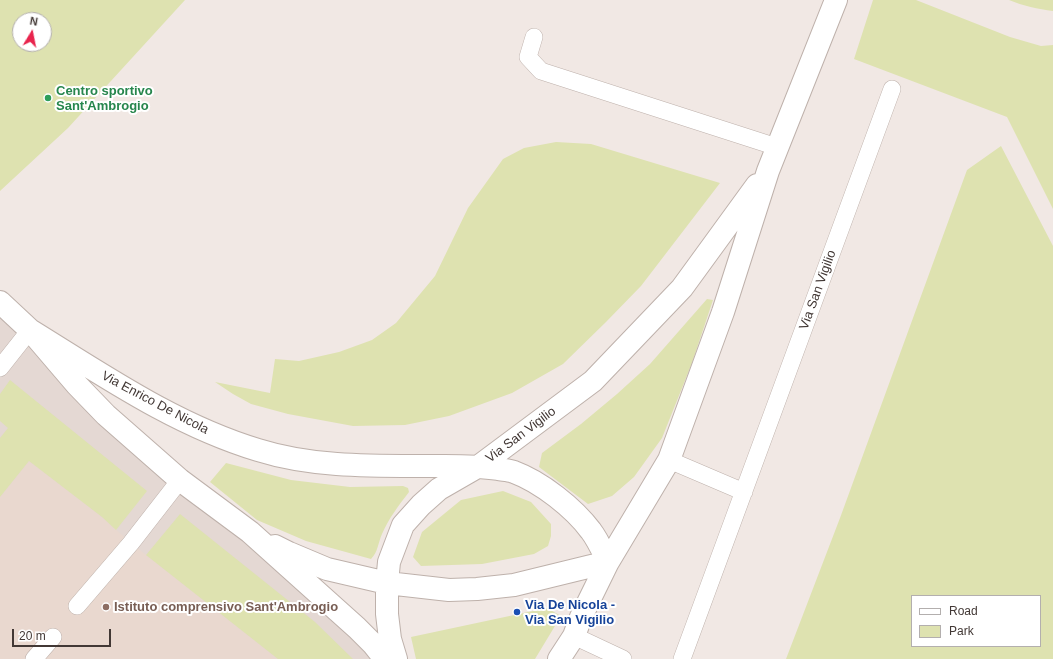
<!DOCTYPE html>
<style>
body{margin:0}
#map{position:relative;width:1053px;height:659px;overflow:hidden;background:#f1e8e4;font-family:Arial,sans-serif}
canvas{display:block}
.legend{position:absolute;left:911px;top:595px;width:130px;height:52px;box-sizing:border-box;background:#fff;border:1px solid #b3afae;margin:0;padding:5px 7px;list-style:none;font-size:12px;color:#423835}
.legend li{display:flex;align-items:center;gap:8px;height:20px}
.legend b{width:20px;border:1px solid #b3afae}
.north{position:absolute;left:12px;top:12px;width:40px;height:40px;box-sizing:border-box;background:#fff;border:1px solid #b3afae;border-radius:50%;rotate:10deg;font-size:11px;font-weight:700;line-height:16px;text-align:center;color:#423835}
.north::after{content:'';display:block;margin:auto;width:14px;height:18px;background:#e8244d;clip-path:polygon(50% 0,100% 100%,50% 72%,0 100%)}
.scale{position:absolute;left:12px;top:629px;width:99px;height:18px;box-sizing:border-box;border:2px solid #423835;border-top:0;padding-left:5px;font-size:12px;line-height:14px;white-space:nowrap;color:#423835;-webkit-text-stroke:3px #fff;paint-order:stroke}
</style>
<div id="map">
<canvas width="1053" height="659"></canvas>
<ul class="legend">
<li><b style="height:5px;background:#fff"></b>Road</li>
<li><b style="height:11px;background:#dee2b0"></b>Park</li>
</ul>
<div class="north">N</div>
<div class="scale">20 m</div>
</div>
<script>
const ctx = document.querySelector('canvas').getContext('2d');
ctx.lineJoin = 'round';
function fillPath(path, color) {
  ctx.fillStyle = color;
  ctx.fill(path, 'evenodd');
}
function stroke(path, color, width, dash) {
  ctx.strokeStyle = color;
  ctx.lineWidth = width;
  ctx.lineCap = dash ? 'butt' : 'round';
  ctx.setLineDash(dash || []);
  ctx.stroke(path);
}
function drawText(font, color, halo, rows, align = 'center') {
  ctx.font = font + ' Arial,sans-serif';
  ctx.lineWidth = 4;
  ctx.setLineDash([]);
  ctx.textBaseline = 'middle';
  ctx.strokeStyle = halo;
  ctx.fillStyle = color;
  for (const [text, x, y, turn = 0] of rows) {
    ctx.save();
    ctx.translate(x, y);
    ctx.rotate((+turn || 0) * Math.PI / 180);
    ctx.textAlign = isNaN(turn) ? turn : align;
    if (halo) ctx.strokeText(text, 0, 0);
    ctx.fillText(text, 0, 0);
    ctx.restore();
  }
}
fillPath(new Path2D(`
 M 0,308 L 245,533 L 380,659 L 0,659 Z`), '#e4d8d3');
fillPath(new Path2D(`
 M 29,461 L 102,517 L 131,543 L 278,659 L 0,659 L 0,497 Z`), '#e9d8cf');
fillPath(new Path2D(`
 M 0,0 L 185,0 L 68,128 L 0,191 ZM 20,20 L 44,20 L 44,44 L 20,44 Z
 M 873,0 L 916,0 L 1010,37 L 1041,46 L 1053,45 L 1053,209 L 1007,117 L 854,59 Z
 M 1009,0 L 1053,0 L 1053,11 C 1038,9 1023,6 1009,0 Z
 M 556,142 L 591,144 L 720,183 L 641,286 L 606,322 L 563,364 L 512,393 L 449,416 L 405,425 L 353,426 L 288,414 L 251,404 L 233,394 L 215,382 L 270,393 L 275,359 L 299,361 L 339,352 L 372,340 L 396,323 L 435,276 L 468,208 L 503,159 L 524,148 Z
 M 1001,146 L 1053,246 L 1053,659 L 786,659 L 840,518 L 967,170 ZM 912,596 L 1040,596 L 1040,646 L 912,646 Z
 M 707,299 L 713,300 L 692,363 L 662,438 L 634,477 L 612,496 L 588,504 L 539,467 L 542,453 L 581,424 L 617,394 L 650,364 Z
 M 10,380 L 147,491 L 116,530 L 102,517 L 29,461 L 0,497 L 0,438 L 8,428 L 0,421 L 0,394 Z
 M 226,463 L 291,480 L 350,487 L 403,486 L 408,488 L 409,492 C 399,505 389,518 382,534 C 378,543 378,552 371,559 L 306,541 L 257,520 L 210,482 Z
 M 503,491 L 531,502 L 551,524 L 551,536 L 548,546 L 534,554 L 482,564 L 421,566 L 413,557 L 422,532 L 461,500 Z
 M 180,514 L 315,622 L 353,659 L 278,659 L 146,555 Z
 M 547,608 L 561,616 L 535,659 L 416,659 L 411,637 Z`), '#dee2b0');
const service = new Path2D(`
 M 534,37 L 528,57 L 541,71 L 777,147
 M 0,368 L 30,330
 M 669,460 L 744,492
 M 77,606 L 131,543 L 180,480
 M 574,636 L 623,659
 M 34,659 L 53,637
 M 682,659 L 892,89`);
const minor = new Path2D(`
 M 0,302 L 30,330 L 77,385 L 106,415 L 180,480 L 250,532 L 357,628 L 373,644 L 385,659
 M 30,330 C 103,375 175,425 258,450 C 312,467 370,466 426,466 C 451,466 474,465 498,469 C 503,470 509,470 514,472 C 541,482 574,508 591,531 C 598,540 603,552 608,562
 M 275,546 L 289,553 L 327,569 L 387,583 L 449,590 L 477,589 L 514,585 L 608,562
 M 396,659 L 390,639 L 387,614 L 387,583 L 389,562 L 403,525 L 421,505 L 439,489 L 479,466 L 593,381 L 682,288 L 757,185
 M 559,659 L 574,636 L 581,617 L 608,562 L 669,460 L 723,312 L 768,171 L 836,0`);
stroke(service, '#beb1ab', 18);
stroke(minor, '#beb1ab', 24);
stroke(service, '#fff', 17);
stroke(minor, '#fff', 22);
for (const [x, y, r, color] of [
 [48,98,4,"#2e9e5b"],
 [106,607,4,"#8d6e63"],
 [517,612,4,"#1a4fb4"]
]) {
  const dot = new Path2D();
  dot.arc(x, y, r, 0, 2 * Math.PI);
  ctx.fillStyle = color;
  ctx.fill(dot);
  stroke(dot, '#fff', 1.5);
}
drawText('bold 13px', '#27864d', '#fff', [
 ["Centro sportivo",56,91],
 ["Sant'Ambrogio",56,106]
], 'left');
drawText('13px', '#423835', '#fff', [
 ["Via San Vigilio",818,290,-70],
 ["Via Enrico De Nicola",155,403,28],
 ["Via San Vigilio",521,435,-37]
]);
drawText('bold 13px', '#164399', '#fff', [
 ["Via De Nicola -",525,605],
 ["Via San Vigilio",525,620]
], 'left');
drawText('bold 13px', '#785e54', '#fff', [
 ["Istituto comprensivo Sant'Ambrogio",114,607]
], 'left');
</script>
